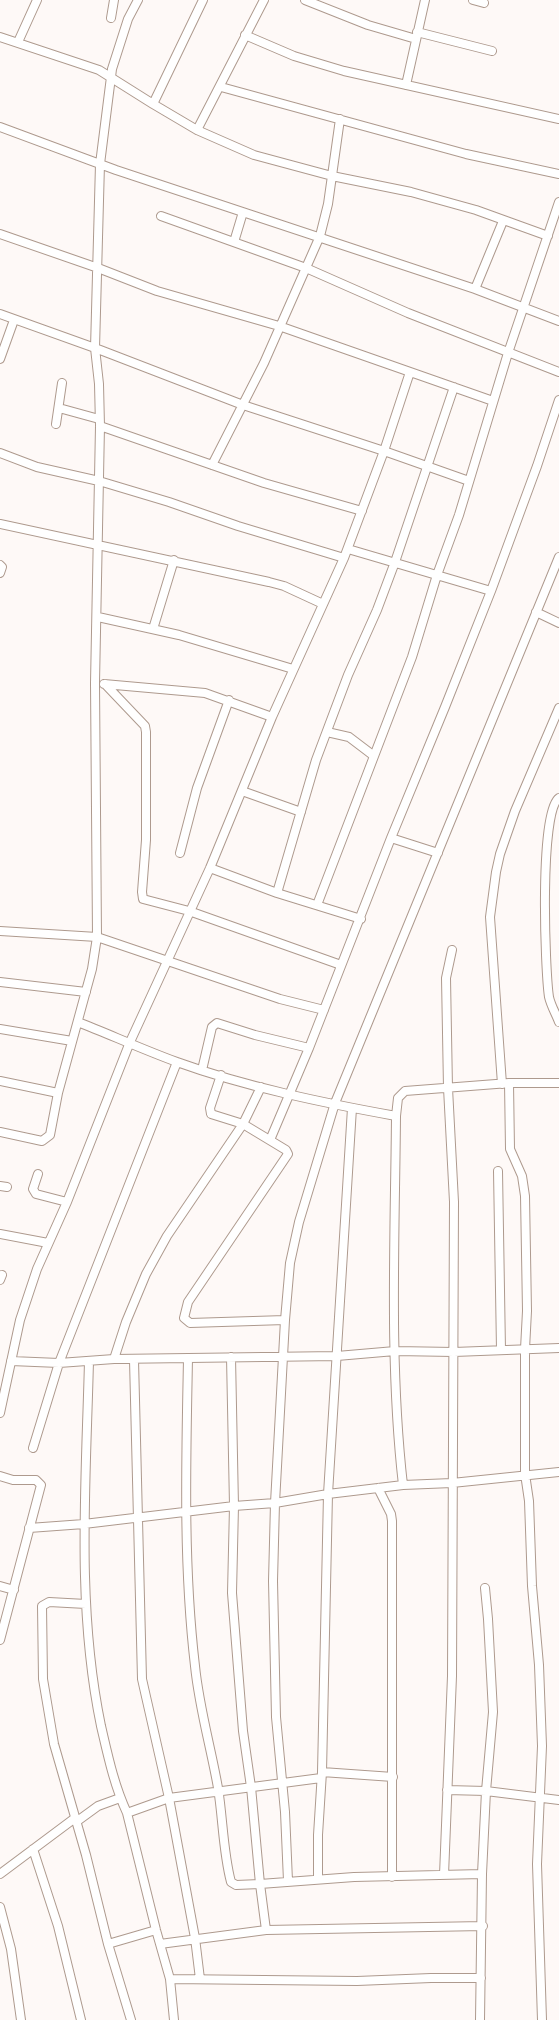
<!DOCTYPE html>
<style>
body{margin:0}
canvas{display:block;background:#fef9f7}
</style>
<canvas width="559" height="2020"></canvas>
<script>
const ctx = document.querySelector('canvas').getContext('2d');
ctx.lineJoin = 'round';
function stroke(path, color, width, dash) {
  ctx.strokeStyle = color;
  ctx.lineWidth = width;
  ctx.lineCap = dash ? 'butt' : 'round';
  ctx.setLineDash(dash || []);
  ctx.stroke(path);
}
const street = new Path2D(`
 M 305,0 L 368,25 L 416,39
 M 473,0 L 484,3
 M 111,18 L 114,0
 M 417,32 L 492,51
 M 245,35 L 294,56 L 344,71 L 559,119
 M 0,37 L 99,70 L 153,104 L 197,130 L 254,155 L 332,176 L 411,192 L 476,210 L 548,236
 M 18,42 L 37,0
 M 406,85 L 425,0
 M 221,87 L 466,154 L 559,174
 M 153,104 L 203,0
 M 0,127 L 116,170 L 475,289 L 559,321
 M 197,130 L 264,0
 M 161,216 L 306,268 L 408,313 L 559,372
 M 0,234 L 98,268 L 157,291 L 279,326 L 493,401
 M 234,242 L 243,212
 M 475,289 L 503,221
 M 0,314 L 95,348 L 243,405 L 384,451 L 469,481
 M 0,359 L 14,320
 M 59,408 L 99,419
 M 56,424 L 62,383
 M 100,426 L 264,483 L 362,511
 M 0,453 L 37,467 L 99,481 L 169,502 L 238,526 L 344,558
 M 212,465 L 264,363 L 320,236 L 328,204 L 340,119
 M 0,524 L 269,582 L 284,586 L 323,604
 M 348,549 L 491,591
 M 0,565 L 2,567 L 0,573
 M 536,612 L 559,623
 M 98,617 L 179,635 L 293,669
 M 153,629 L 174,560
 M 104,684 L 205,693 L 272,717
 M 105,684 L 145,726 L 146,732 L 146,840 L 142,892 L 143,899 L 189,911 L 341,965
 M 327,732 L 349,737 L 374,756
 M 242,791 L 301,812
 M 559,798 C 539,811 545,970 549,997 C 551,1006 556,1014 559,1022
 M 391,838 L 438,853
 M 180,853 L 197,788 L 229,700
 M 210,868 L 277,893 L 361,919
 M 277,893 L 316,760 L 348,675 L 377,610 L 395,562 L 454,387
 M 317,905 L 412,657 L 437,575 L 459,515 L 508,353 L 559,202
 M 0,931 L 97,937 L 280,999 L 324,1010
 M 0,982 L 86,992
 M 78,1022 C 111,1035 144,1050 177,1062 C 246,1087 324,1103 396,1116
 M 0,1029 L 72,1041
 M 202,1070 L 212,1027 L 217,1023 L 255,1035 L 309,1048
 M 221,1075 L 210,1108 L 211,1114 L 243,1124 L 286,1150 L 288,1154 L 188,1302 L 184,1318 L 190,1323 L 285,1320
 M 0,1081 L 58,1093
 M 509,1083 L 510,1149 L 522,1176 L 525,1196 L 527,1311 L 525,1349 L 525,1474 L 529,1501 L 532,1586 L 539,1665 L 542,1746 L 537,1864 L 542,2020
 M 502,1084 L 490,917 L 496,872 L 500,854 L 515,811 L 559,708
 M 0,1132 L 42,1141 L 50,1135 L 58,1093 L 92,969 L 97,937 L 95,683 L 100,426 L 99,384 L 95,348 L 100,164 L 112,69 L 128,19 L 138,0
 M 270,1140 L 309,1048 L 391,838 L 445,707 L 491,591 L 537,466 L 559,400
 M 498,1171 L 501,1350
 M 38,1174 L 33,1189 L 36,1194 L 67,1202
 M 0,1186 L 7,1187
 M 0,1234 L 48,1243
 M 0,1280 L 2,1275
 M 231,1357 L 234,1506 L 232,1593 L 243,1731 L 251,1787 L 260,1884 L 266,1930
 M 114,1359 L 126,1322 L 146,1274 L 167,1236 L 243,1124 L 261,1087
 M 188,1359 C 186,1461 183,1564 195,1666 C 199,1707 211,1748 218,1788 C 223,1819 223,1852 231,1882 L 236,1885 L 260,1884 L 354,1877 L 482,1874
 M 134,1360 L 142,1679 L 169,1798 L 195,1938 L 200,1979
 M 11,1361 L 59,1363 L 114,1359 L 337,1356 L 395,1351 L 454,1352 L 559,1348
 M 89,1361 C 86,1483 76,1606 101,1726 C 108,1756 114,1785 127,1813 L 156,1930 L 170,1979 L 174,2020
 M 0,1413 L 20,1320 L 37,1269 L 67,1202 L 130,1042 L 210,868 L 272,717 L 344,558 L 384,451 L 410,372
 M 33,1448 L 59,1363 L 177,1062
 M 0,1476 L 13,1480 L 36,1480 L 41,1485 L 0,1640
 M 403,1485 C 389,1363 395,1238 396,1116 L 398,1098 L 405,1091 L 509,1083 L 559,1083
 M 378,1488 L 391,1514 L 392,1521 L 392,1877
 M 29,1528 L 84,1524 L 234,1506 L 275,1503 L 328,1494 L 403,1485 L 452,1483 L 559,1472
 M 0,1586 L 14,1590
 M 86,1604 L 49,1602 L 42,1606 L 43,1679 L 54,1744 L 86,1855 L 108,1944 L 131,2020
 M 322,1772 L 393,1777
 M 447,1790 L 486,1791 L 559,1800
 M 127,1813 L 169,1798 L 321,1778
 M 76,1822 L 98,1806 L 120,1798
 M 33,1849 L 58,1926 L 81,2020
 M 0,1874 L 75,1818
 M 444,1875 L 452,1676 L 454,1202 L 448,1088 L 446,978 L 452,950
 M 318,1879 L 318,1835 L 322,1772 L 328,1494 L 352,1108
 M 288,1881 L 285,1812 L 276,1717 L 273,1581 L 275,1503 L 285,1320 L 290,1263 L 299,1222 L 335,1103 L 559,557
 M 0,1907 L 11,1949 L 21,2020
 M 108,1944 L 156,1930
 M 160,1944 L 266,1930 L 483,1926
 M 170,1979 L 357,1981 L 431,1978 L 481,1978
 M 480,2020 L 482,1874 L 486,1791 L 493,1712 L 488,1619 L 485,1588`);
stroke(street, '#ae9a8e', 10);
stroke(street, '#fff', 8);
</script>
